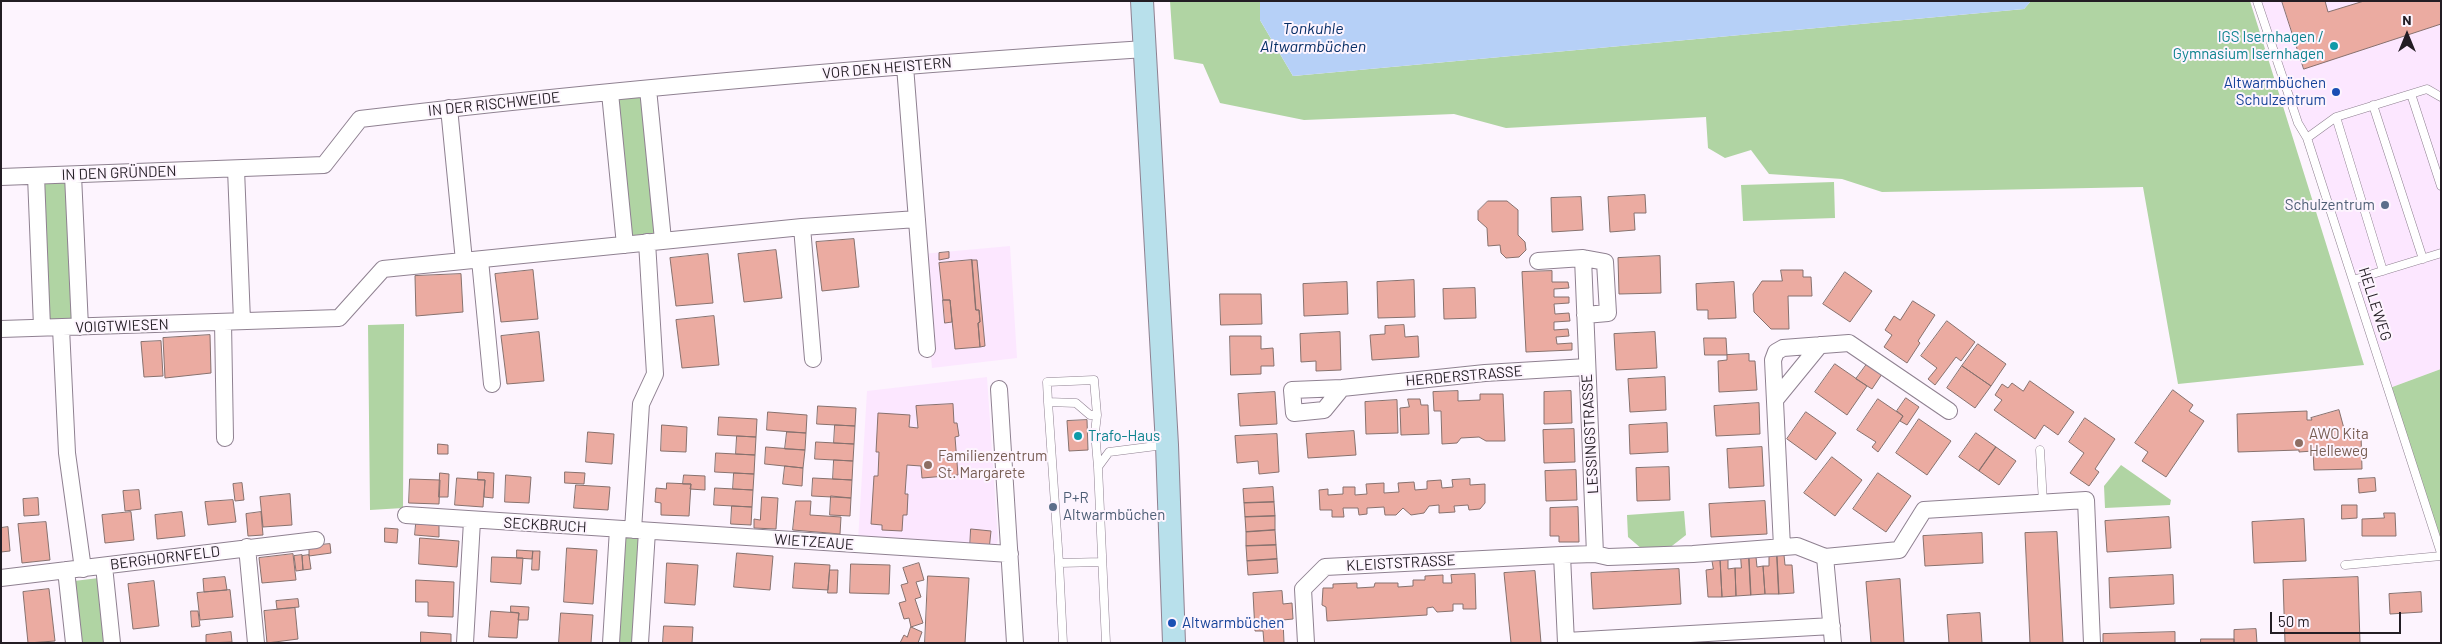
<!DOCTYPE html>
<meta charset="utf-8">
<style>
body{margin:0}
#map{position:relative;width:2442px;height:644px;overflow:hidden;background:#fdf4fe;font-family:Barlow,sans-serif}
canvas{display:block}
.frame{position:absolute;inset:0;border:2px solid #231d24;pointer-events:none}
.north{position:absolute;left:2382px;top:10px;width:50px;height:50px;-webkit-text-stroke:4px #fdf4fe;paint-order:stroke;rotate:0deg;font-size:14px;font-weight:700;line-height:20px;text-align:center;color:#231d24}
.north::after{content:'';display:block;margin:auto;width:18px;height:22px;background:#231d24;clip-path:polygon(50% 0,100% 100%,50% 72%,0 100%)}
.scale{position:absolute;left:2270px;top:612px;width:131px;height:22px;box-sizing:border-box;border:2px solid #231d24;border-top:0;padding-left:6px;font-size:15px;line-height:18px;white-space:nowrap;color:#231d24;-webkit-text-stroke:4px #fdf4fe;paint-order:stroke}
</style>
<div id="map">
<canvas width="2442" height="644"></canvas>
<div class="frame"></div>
<div class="north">N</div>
<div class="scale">50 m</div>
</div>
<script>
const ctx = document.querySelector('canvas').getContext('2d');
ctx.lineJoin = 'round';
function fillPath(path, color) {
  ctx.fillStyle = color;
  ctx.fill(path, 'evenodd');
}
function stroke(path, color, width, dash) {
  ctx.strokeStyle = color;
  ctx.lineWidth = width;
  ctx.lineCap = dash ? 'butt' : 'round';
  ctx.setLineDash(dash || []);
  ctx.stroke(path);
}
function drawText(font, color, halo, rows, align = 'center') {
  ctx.font = font + ' Barlow,sans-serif';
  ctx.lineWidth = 4;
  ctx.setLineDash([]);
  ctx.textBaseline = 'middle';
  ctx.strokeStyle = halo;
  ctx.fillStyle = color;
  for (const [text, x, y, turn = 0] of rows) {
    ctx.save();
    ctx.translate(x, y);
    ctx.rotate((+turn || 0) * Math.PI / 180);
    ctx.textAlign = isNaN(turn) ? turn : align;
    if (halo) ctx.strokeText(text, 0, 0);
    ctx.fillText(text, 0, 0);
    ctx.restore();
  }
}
fillPath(new Path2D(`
 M 2257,1 L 2441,1 L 2441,369 L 2387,389 L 2358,294 Z
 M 1010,246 L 1017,358 L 932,368 L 922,254 Z
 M 987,377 L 998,539 L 996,547 L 858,541 L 867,391 Z`), '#fce7ff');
fillPath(new Path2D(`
 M 1170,1 L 1260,1 L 1260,20 L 1293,76 L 2024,9 L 2031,1 L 2250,1 L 2364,365 L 2178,384 L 2143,187 L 1882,192 L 1842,179 L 1769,174 L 1751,150 L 1725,158 L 1708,148 L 1706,117 L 1506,128 L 1454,114 L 1304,120 L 1220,103 L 1203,64 L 1174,59 Z
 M 645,94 L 659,238 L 628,241 L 613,97 Z
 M 69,179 L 76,324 L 45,324 L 40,180 Z
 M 1834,182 L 1835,218 L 1743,221 L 1741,185 Z
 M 404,324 L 403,508 L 370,510 L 368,325 Z
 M 2441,369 L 2441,537 L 2436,538 L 2387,389 Z
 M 2121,465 L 2171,500 L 2170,505 L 2105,508 L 2104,486 Z
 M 1684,511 L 1686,535 L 1668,549 L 1642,549 L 1628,537 L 1627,515 Z
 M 621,534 L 643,535 L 637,643 L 616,643 Z
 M 99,578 L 105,643 L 81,643 L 74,581 Z`), '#b0d4a3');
fillPath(new Path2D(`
 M 1260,1 L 2031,1 L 2024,9 L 1293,76 L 1260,20 Z`), '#b6d0f7');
const building = new Path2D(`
 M 2282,1 L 2325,1 L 2328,12 L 2364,1 L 2441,1 L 2441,24 L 2304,69 Z
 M 1645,195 L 1646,213 L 1634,213 L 1635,230 L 1610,232 L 1608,197 Z
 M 1581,197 L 1583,230 L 1552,232 L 1551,198 Z
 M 1488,201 L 1507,201 L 1518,210 L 1518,235 L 1525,242 L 1526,250 L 1519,257 L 1506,258 L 1501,253 L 1500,245 L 1488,246 L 1487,228 L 1478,220 L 1478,211 Z
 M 854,239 L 859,287 L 822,291 L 816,242 Z
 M 776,250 L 782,298 L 744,302 L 738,254 Z
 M 949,252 L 949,258 L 939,260 L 939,253 Z
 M 708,254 L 713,303 L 676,306 L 670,258 Z
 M 1660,256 L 1661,293 L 1619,294 L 1618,258 Z
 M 972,260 L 976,310 L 979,310 L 980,322 L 978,323 L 980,347 L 955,349 L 950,300 L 943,300 L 939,263 Z
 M 972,260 L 977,260 L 985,346 L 980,347 L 978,323 L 980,322 L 979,310 L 976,310 Z
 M 533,270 L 538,319 L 501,322 L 495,274 Z
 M 1781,270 L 1803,270 L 1803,277 L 1811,277 L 1812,296 L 1788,296 L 1789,329 L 1771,329 L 1754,312 L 1753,294 L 1762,281 L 1782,281 Z
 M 1552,271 L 1552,282 L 1568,282 L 1569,288 L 1554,289 L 1554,297 L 1569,297 L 1569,303 L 1554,304 L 1555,314 L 1569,313 L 1570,321 L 1554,322 L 1554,330 L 1568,329 L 1569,336 L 1556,337 L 1557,344 L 1572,343 L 1572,350 L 1526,352 L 1522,272 Z
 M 1845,272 L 1872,291 L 1850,322 L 1823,304 Z
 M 461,274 L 463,312 L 416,316 L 415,276 Z
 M 1414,280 L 1415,317 L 1378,318 L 1377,282 Z
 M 1347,282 L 1348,314 L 1304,316 L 1303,284 Z
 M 1734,282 L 1736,318 L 1708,319 L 1708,310 L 1697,310 L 1696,284 Z
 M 1475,288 L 1476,318 L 1444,319 L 1443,289 Z
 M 1220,294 L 1261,294 L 1262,324 L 1221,325 Z
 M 943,300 L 950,300 L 952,322 L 945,323 Z
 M 1913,301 L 1935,315 L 1918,341 L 1920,343 L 1907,363 L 1884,347 L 1892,335 L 1885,330 L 1894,316 L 1900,320 Z
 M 714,316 L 719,365 L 682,368 L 676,320 Z
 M 1947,321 L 1975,342 L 1961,361 L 1956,357 L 1935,385 L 1928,379 L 1937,368 L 1921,356 Z
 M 1404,325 L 1405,337 L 1418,336 L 1419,357 L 1372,360 L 1370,335 L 1385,334 L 1385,326 Z
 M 539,332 L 544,381 L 507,384 L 501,336 Z
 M 1340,332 L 1341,370 L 1316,371 L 1316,361 L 1301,362 L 1300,334 Z
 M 1655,332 L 1657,368 L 1616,370 L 1614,334 Z
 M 210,335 L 211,373 L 165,378 L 163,338 Z
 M 1230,336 L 1261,336 L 1261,349 L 1273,348 L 1274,366 L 1261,366 L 1261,374 L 1231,375 Z
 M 1704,338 L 1726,338 L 1727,355 L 1705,355 Z
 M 161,341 L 163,376 L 144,377 L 141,342 Z
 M 1978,344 L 2006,364 L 1991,386 L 1962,366 Z
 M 1749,354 L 1749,361 L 1755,361 L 1757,390 L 1719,392 L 1718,361 L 1727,360 L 1727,355 Z
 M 1835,364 L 1867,386 L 1847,415 L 1815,392 Z
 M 1867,364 L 1882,374 L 1872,389 L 1856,379 Z
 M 1962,366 L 1991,386 L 1975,408 L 1947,388 Z
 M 1665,377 L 1666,410 L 1630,412 L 1628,379 Z
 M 2030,381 L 2074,412 L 2058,435 L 2044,425 L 2035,439 L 1994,410 L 2002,400 L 1995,395 L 2002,384 L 2008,388 L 2012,383 L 2023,391 Z
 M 2173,390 L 2193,405 L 2189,411 L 2204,421 L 2166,477 L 2142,461 L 2148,452 L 2135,443 Z
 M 1458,391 L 1458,401 L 1480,400 L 1480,394 L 1503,394 L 1505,441 L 1486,441 L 1479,437 L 1461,438 L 1457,443 L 1442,444 L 1441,411 L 1434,411 L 1433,392 Z
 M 1571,391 L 1572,423 L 1544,424 L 1544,392 Z
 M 1275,392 L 1277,424 L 1240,426 L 1238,394 Z
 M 1906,398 L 1919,407 L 1907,425 L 1900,421 L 1903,416 L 1897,411 Z
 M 1408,399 L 1420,399 L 1421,405 L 1428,405 L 1429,434 L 1401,435 L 1400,408 L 1409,407 Z
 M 1878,399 L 1903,416 L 1878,452 L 1872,447 L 1876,442 L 1857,430 Z
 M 1397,400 L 1398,433 L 1366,434 L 1365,402 Z
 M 1759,403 L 1760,434 L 1716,436 L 1714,406 Z
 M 953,404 L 954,423 L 957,423 L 959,436 L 955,437 L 958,475 L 922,478 L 921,466 L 907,465 L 905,494 L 908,494 L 907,515 L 903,515 L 902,531 L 882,530 L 882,525 L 871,524 L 874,476 L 878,476 L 879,452 L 876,452 L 878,413 L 910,415 L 909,427 L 918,428 L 916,406 Z
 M 818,406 L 856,408 L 855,426 L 817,424 Z
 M 2339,410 L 2346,436 L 2361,435 L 2362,469 L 2314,470 L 2313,451 L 2299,452 L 2299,450 L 2238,452 L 2237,414 L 2307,411 L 2307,420 L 2312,420 L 2311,418 Z
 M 768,412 L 807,415 L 806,433 L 767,430 Z
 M 1806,412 L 1836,433 L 1816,460 L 1787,439 Z
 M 719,417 L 757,419 L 756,437 L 718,435 Z
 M 2085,418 L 2115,439 L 2095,469 L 2099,472 L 2089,486 L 2070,473 L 2084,453 L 2069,442 Z
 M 1919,419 L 1951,441 L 1927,475 L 1896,453 Z
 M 1087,420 L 1088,450 L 1069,451 L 1067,421 Z
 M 1667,423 L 1668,452 L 1630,454 L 1629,425 Z
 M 662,425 L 687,427 L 686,452 L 661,451 Z
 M 835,425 L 855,426 L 854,444 L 834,443 Z
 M 1574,429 L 1575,462 L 1544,463 L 1543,430 Z
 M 1354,431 L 1356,455 L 1308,458 L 1306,434 Z
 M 588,432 L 614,434 L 612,464 L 586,462 Z
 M 787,432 L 806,433 L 805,450 L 785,449 Z
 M 1976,433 L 1996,447 L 1979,471 L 1959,457 Z
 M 1277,434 L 1279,472 L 1259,474 L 1258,461 L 1237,463 L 1235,436 Z
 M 737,436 L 756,437 L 755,455 L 736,454 Z
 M 816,442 L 854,444 L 853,461 L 815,459 Z
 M 438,444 L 448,445 L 448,454 L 438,454 Z
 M 766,447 L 805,450 L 803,468 L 765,464 Z
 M 1762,447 L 1764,486 L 1729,488 L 1727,449 Z
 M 1996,447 L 2016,461 L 1999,485 L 1979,471 Z
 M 716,453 L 755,455 L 754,474 L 715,472 Z
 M 1832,457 L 1862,480 L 1835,516 L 1804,493 Z
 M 834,460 L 853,461 L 852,480 L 833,479 Z
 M 785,466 L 803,468 L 802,486 L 783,484 Z
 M 1669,467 L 1670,500 L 1637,501 L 1636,468 Z
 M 1576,470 L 1577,500 L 1546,501 L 1545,471 Z
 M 478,472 L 494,473 L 493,498 L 484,497 L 485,480 L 478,480 Z
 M 565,472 L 585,473 L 584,484 L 565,483 Z
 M 440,473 L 449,474 L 448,497 L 439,497 Z
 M 734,473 L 754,474 L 753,490 L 733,489 Z
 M 1878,473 L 1911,496 L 1886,532 L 1853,509 Z
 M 506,475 L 531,477 L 529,503 L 505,502 Z
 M 684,475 L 705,476 L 705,490 L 690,489 L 691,484 L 683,484 Z
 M 457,478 L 485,480 L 483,507 L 455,505 Z
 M 813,478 L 852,480 L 851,498 L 812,496 Z
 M 2375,478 L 2376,491 L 2359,493 L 2358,479 Z
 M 410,479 L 440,480 L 439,504 L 409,503 Z
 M 1470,479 L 1470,485 L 1485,484 L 1485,503 L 1480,509 L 1469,510 L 1468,505 L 1454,506 L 1455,512 L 1439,513 L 1439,505 L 1429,506 L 1424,513 L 1411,515 L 1403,508 L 1396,515 L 1385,515 L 1384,507 L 1367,508 L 1367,514 L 1359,515 L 1358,508 L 1343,508 L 1344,517 L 1332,517 L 1332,510 L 1320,510 L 1319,490 L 1328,489 L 1328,495 L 1343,494 L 1343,487 L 1355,487 L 1355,495 L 1367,494 L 1366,484 L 1384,483 L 1384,493 L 1399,492 L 1398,483 L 1414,482 L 1415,490 L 1427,489 L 1427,481 L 1441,480 L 1442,488 L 1453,487 L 1452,480 Z
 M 242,483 L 244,500 L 235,501 L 233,484 Z
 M 667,483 L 691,484 L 689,516 L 661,515 L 661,503 L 655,502 L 656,488 L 666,489 Z
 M 576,485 L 610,487 L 608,510 L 574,508 Z
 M 1273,487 L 1274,502 L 1244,503 L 1243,489 Z
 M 715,488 L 753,490 L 752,507 L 714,505 Z
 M 139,490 L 141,509 L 125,511 L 123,491 Z
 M 290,494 L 292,525 L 263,527 L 260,497 Z
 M 831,496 L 851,498 L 850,516 L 830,515 Z
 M 762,497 L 778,498 L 776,529 L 754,528 L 754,519 L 760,520 Z
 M 38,498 L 39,515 L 24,516 L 23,499 Z
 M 233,500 L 236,522 L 208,525 L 205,502 Z
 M 796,501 L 811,501 L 810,515 L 841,517 L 840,534 L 793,530 Z
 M 1765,501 L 1767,534 L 1711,537 L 1709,504 Z
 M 1274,502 L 1275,516 L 1245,517 L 1244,503 Z
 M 2342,505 L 2357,505 L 2357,518 L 2342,519 Z
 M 732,506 L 752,507 L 751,525 L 731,524 Z
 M 1578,507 L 1579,542 L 1559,542 L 1559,536 L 1550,536 L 1550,508 Z
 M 131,512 L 134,540 L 105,543 L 102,515 Z
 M 182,512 L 185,536 L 157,539 L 155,515 Z
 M 261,512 L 263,535 L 248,536 L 246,514 Z
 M 2384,513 L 2395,513 L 2396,536 L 2362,536 L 2362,519 L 2384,518 Z
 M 1275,516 L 1275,530 L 1246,532 L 1245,517 Z
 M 2169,517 L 2171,548 L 2107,552 L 2105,521 Z
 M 2304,519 L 2306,561 L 2254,563 L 2252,522 Z
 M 46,522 L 50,560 L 22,563 L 18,524 Z
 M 416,524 L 439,525 L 439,537 L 415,535 Z
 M 8,527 L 10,551 L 1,552 L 1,528 Z
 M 385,528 L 398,529 L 397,543 L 385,542 Z
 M 971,529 L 991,531 L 989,550 L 970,548 Z
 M 1275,530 L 1276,545 L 1246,546 L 1246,532 Z
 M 2057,532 L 2063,643 L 2030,643 L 2025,533 Z
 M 1982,533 L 1983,563 L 1925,566 L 1923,536 Z
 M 420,538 L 459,541 L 457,567 L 419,564 Z
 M 330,544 L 331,553 L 309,556 L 309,546 Z
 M 1276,545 L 1277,559 L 1247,561 L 1246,546 Z
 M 567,548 L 597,550 L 593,604 L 564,602 Z
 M 517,550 L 533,551 L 532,559 L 517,558 Z
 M 533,551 L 540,551 L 539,570 L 532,570 Z
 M 737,553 L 773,556 L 770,590 L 734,587 Z
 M 293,554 L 296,580 L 262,583 L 259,558 Z
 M 302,555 L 303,570 L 296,571 L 294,556 Z
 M 309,555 L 311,569 L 303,570 L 302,556 Z
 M 1777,555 L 1784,555 L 1785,565 L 1792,565 L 1794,593 L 1779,594 Z
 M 1777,555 L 1779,594 L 1765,594 L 1763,566 L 1769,566 L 1769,556 Z
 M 492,557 L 523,558 L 521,584 L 491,582 Z
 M 1741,557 L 1749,557 L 1751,595 L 1736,596 L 1735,568 L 1741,568 Z
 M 1749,557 L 1756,557 L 1757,567 L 1763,566 L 1765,594 L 1751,595 Z
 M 1728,558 L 1728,569 L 1735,568 L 1736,596 L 1722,597 L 1720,559 Z
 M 1277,559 L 1278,573 L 1248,575 L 1247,561 Z
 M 1712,559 L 1720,559 L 1722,597 L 1708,597 L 1706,570 L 1713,569 Z
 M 667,563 L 698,565 L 695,605 L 665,603 Z
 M 795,563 L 830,565 L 828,590 L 793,588 Z
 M 919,563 L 924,580 L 916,582 L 921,597 L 915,599 L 923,623 L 911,627 L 909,618 L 904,619 L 899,603 L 906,601 L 901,585 L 908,583 L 903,568 Z
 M 851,564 L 890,565 L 889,594 L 850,593 Z
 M 1679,569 L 1681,604 L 1593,609 L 1591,573 Z
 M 830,570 L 838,570 L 837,593 L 828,593 Z
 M 1535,571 L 1541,643 L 1511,643 L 1504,573 Z
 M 1475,574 L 1476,609 L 1463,609 L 1463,604 L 1453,604 L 1453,611 L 1437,612 L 1433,607 L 1427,608 L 1427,615 L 1327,621 L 1326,607 L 1322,605 L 1323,588 L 1333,588 L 1333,584 L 1357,583 L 1357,588 L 1374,587 L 1375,583 L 1398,583 L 1398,587 L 1413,586 L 1413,580 L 1425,580 L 1425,576 L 1443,575 L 1443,583 L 1452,583 L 1451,575 Z
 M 2173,575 L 2174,604 L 2110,608 L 2109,578 Z
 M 928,576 L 969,578 L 965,643 L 925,643 Z
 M 225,577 L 227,590 L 204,592 L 203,579 Z
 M 2358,577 L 2360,643 L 2285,643 L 2283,580 Z
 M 1900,579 L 1904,643 L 1871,643 L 1866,582 Z
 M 416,580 L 454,582 L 453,617 L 428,616 L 428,602 L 416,602 Z
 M 154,581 L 159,626 L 133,629 L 128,584 Z
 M 49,589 L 55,641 L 28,643 L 23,592 Z
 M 230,590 L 233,617 L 200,620 L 197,593 Z
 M 1282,591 L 1283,604 L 1292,603 L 1293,619 L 1283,620 L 1284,643 L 1264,643 L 1263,631 L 1255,631 L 1253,593 Z
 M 2421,592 L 2422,612 L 2390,614 L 2389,594 Z
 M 298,599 L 299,607 L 277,609 L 276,601 Z
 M 511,606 L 529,607 L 528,620 L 518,620 L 519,613 L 511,612 Z
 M 295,608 L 298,639 L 267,643 L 264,611 Z
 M 191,611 L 198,611 L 200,626 L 192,627 Z
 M 491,611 L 519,613 L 517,638 L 489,637 Z
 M 561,613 L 593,615 L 591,643 L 559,643 Z
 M 1980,613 L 1982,643 L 1949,643 L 1947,615 Z
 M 664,626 L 693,627 L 692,643 L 663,643 Z
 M 911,627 L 922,632 L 918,643 L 900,643 L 904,635 L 907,637 Z
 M 2256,629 L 2257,643 L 2234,643 L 2234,630 Z
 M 231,632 L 232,642 L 206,643 L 206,635 Z
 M 421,632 L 451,634 L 451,643 L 421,643 Z
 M 2175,632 L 2175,643 L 2103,643 L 2103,634 Z
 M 2201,639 L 2234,639 L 2234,643 L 2201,643 Z`);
fillPath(building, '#ebaba1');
stroke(building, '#87716e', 1);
const service = new Path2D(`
 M 2257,1 L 2298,123 L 2307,138 L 2441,553
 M 2411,94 L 2441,186
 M 2373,105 L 2423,259
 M 2336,117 L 2383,271
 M 2307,138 L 2336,117 L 2427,89 L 2441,97
 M 2353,280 L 2441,253
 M 1048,402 L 1076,403 L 1090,415 L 1097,415 L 1094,380 L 1047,382 L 1048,402 L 1059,563
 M 1097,415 L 1095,432 L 1098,467
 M 2040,450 L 2043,503
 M 2345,565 L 2441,556
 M 1063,643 L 1059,563 L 1102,562
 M 1106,643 L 1098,467 L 1109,452 L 1164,445`);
const minor = new Path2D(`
 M 905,66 L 927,349
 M 648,89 L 663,240
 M 610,93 L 625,245
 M 449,108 L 464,261
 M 236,169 L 242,321
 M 73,175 L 80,327
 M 36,176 L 42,327
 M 1,177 L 324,165 L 360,119 C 621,88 883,66 1145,49
 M 802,227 L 813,359
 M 1583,258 L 1605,262 L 1608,313 L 1585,315
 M 480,260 L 492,384
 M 1538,261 L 1583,258 L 1595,554
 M 223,322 L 225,438
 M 61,328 L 67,453 L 83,569
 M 1,329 L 339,318 L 383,269 L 802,227 L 917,219
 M 1342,388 L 1324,410 L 1294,413 L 1292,390 L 1342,388 L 1485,373 L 1587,367
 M 999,389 L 1015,643
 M 1775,400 L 1820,345
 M 406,515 L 1010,554
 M 633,530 L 641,404 L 655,374 L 647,242
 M 247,547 L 256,643
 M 1782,547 L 1773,360 L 1776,352 L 1783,348 L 1849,343 L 1949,411
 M 1825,557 L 1833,643
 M 104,566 L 112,643
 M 66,570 L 74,643
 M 1,578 L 316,540
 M 1566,641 L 1832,626
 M 465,643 L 472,521
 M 611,643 L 618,529
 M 640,643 L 647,531
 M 1306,643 L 1303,589 L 1325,567 L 1562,555
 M 1566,643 L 1562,555 L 1595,554 L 1608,557 L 1693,554 L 1797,546 L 1825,557 L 1899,550 L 1924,510 L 2086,500 L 2092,643`);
const secondary = new Path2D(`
 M 1142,1 L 1167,445 L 1174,643`);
stroke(service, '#8f8191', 9);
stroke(minor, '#8f8191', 18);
stroke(secondary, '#8f8191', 24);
stroke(service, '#fff', 8);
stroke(minor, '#fff', 16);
stroke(secondary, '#b8e0eb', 22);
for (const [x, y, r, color] of [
 [2334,46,5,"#0f9aa8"],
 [2336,92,5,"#1a4fb4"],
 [2385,205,5,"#5c6f8a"],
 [1078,436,5,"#0f9aa8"],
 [2299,443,5,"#8d6e63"],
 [928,465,5,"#8d6e63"],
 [1053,507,5,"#5c6f8a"],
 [1172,623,5,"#1a4fb4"]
]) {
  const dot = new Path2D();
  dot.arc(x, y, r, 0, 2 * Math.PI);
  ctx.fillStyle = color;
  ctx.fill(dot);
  stroke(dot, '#fdf4fe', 2);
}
drawText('15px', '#0d838f', '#fdf4fe', [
 ["IGS Isernhagen /",2324,37],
 ["Gymnasium Isernhagen",2324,54],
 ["Trafo-Haus",1088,436,"left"]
], 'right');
drawText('15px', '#231d24', '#fdf4fe', [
 ["VOR DEN HEISTERN",887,68,-5],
 ["IN DER RISCHWEIDE",494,104,-6],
 ["IN DEN GRÜNDEN",119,173,-2],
 ["HELLEWEG",2375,304,72],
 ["VOIGTWIESEN",122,326,-2],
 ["HERDERSTRASSE",1464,376,-5],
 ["LESSINGSTRASSE",1590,434,-93],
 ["SECKBRUCH",545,525,3],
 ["WIETZEAUE",814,542,4],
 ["BERGHORNFELD",165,558,-7],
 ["KLEISTSTRASSE",1401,563,-3]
]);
drawText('15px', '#164399', '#fdf4fe', [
 ["Altwarmbüchen",2326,83],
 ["Schulzentrum",2326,100],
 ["Altwarmbüchen",1182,623,"left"]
], 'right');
drawText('15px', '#4e5e75', '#fdf4fe', [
 ["Schulzentrum",2375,205],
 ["P+R",1063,498,"left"],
 ["Altwarmbüchen",1063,515,"left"]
], 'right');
drawText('15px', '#785e54', '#fdf4fe', [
 ["AWO Kita",2309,434],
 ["Helleweg",2309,451],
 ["Familienzentrum",938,456],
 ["St. Margarete",938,473]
], 'left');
drawText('italic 16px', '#062e66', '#fdf4fe', [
 ["Tonkuhle",1313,29],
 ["Altwarmbüchen",1313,47]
]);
</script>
